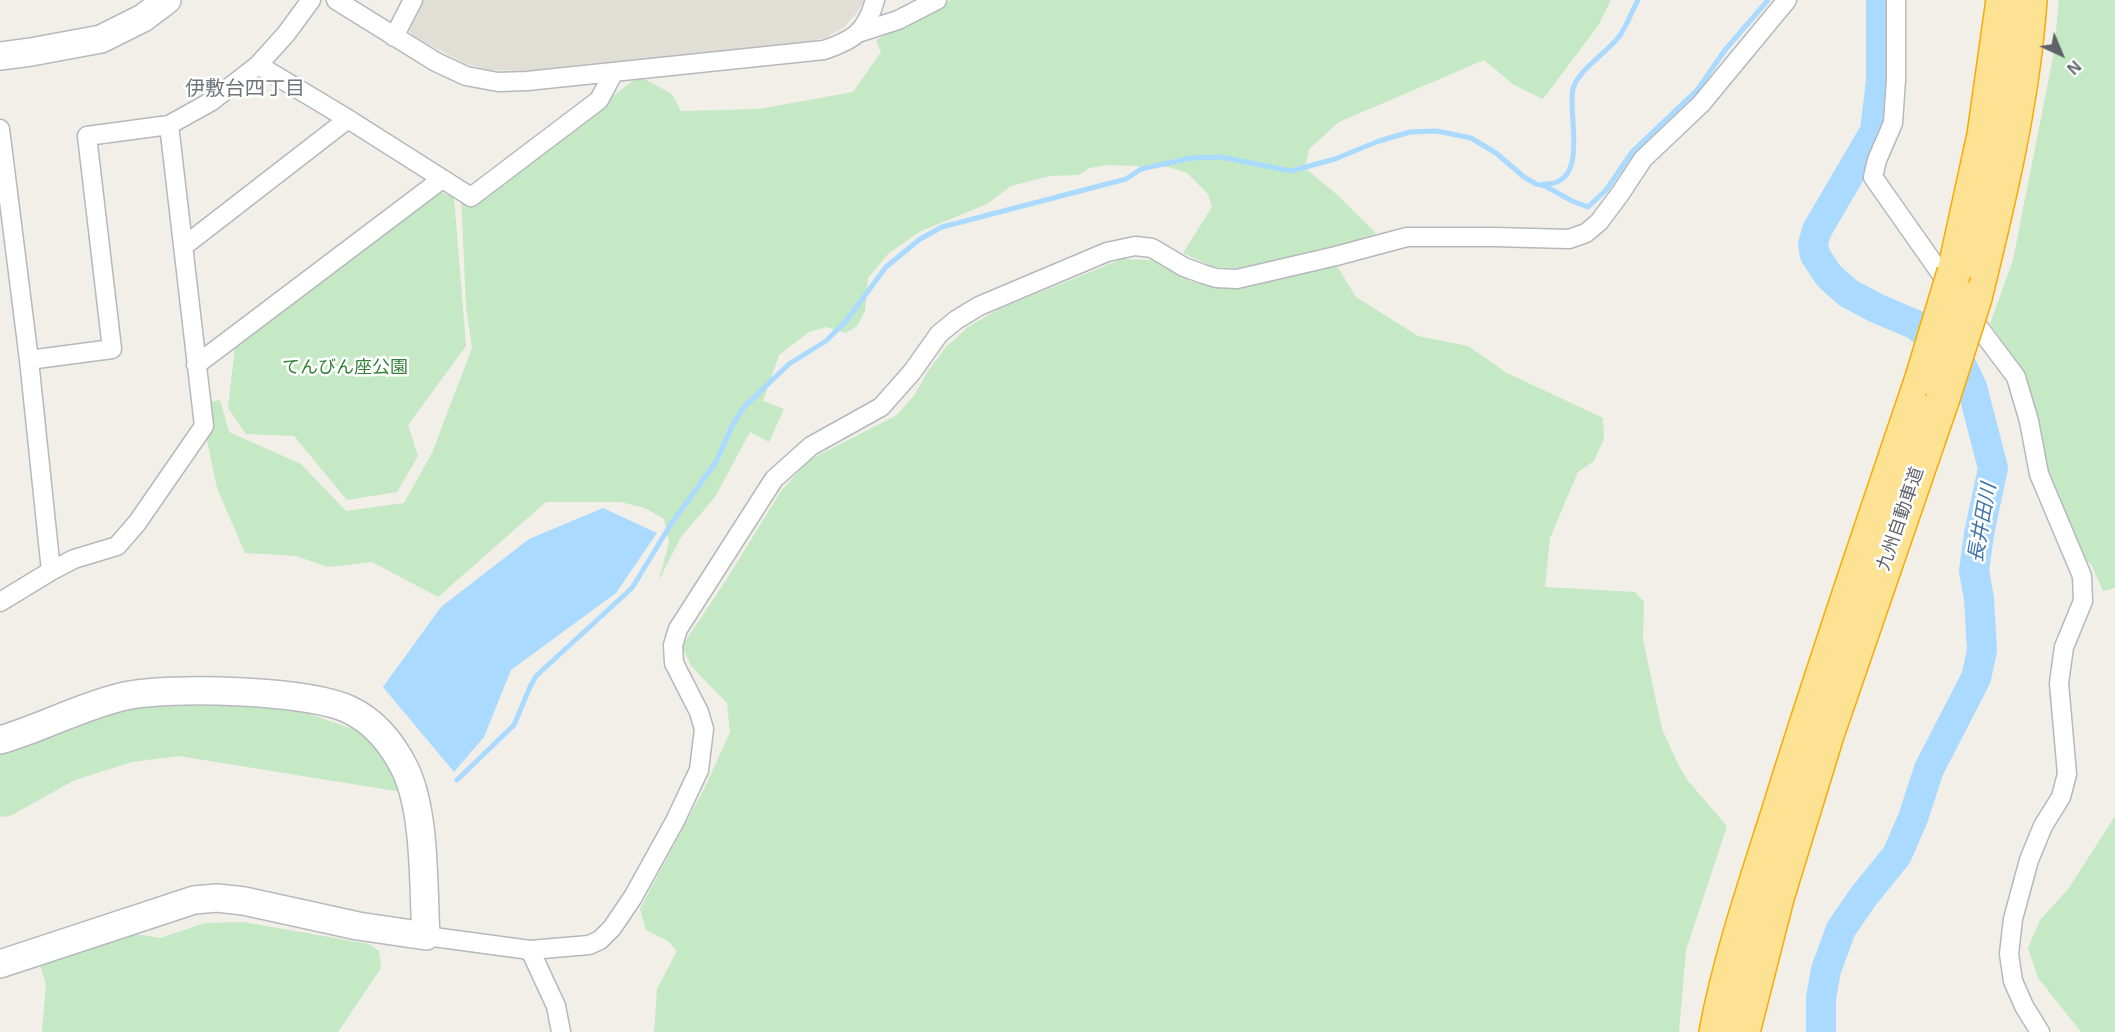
<!DOCTYPE html>
<meta charset="utf-8">
<style>
body{margin:0}
#map{position:relative;width:2115px;height:1032px;overflow:hidden;background:#f1efe8;font-family:Arial,sans-serif}
canvas{display:block}
.north{position:absolute;left:2031px;top:24px;width:60px;height:60px;-webkit-text-stroke:4px #fff;paint-order:stroke;rotate:136deg;font-size:16px;font-weight:700;line-height:24px;text-align:center;color:#5f6368}
.north::after{content:'';display:block;margin:auto;width:21px;height:27px;background:#5f6368;clip-path:polygon(50% 0,100% 100%,50% 72%,0 100%)}
</style>
<div id="map">
<canvas width="2115" height="1032"></canvas>
<div class="north">N</div>
</div>
<script>
const ctx = document.querySelector('canvas').getContext('2d');
ctx.lineJoin = 'round';
function fillPath(path, color) {
  ctx.fillStyle = color;
  ctx.fill(path, 'evenodd');
}
function stroke(path, color, width, dash) {
  ctx.strokeStyle = color;
  ctx.lineWidth = width;
  ctx.lineCap = dash ? 'butt' : 'round';
  ctx.setLineDash(dash || []);
  ctx.stroke(path);
}
function drawText(font, color, halo, rows, align = 'center') {
  ctx.font = font + ' Arial,"Noto Sans JP",sans-serif';
  ctx.lineWidth = 5;
  ctx.setLineDash([]);
  ctx.textBaseline = 'middle';
  ctx.strokeStyle = halo;
  ctx.fillStyle = color;
  for (const [text, x, y, turn = 0] of rows) {
    ctx.save();
    ctx.translate(x, y);
    ctx.rotate((+turn || 0) * Math.PI / 180);
    ctx.textAlign = isNaN(turn) ? turn : align;
    if (halo) ctx.strokeText(text, 0, 0);
    ctx.fillText(text, 0, 0);
    ctx.restore();
  }
}
fillPath(new Path2D(`
 M 421,0 L 865,0 L 855,15 L 844,27 L 827,37 L 809,42 L 533,71 L 490,70 L 466,64 L 413,36 L 408,27 Z`), '#e1ded6');
fillPath(new Path2D(`
 M 951,0 L 1611,0 L 1598,26 L 1543,99 L 1514,85 L 1484,60 L 1339,122 L 1309,149 L 1305,168 L 1334,192 L 1376,233 L 1367,239 C 1327,249 1252,275 1213,266 C 1203,263 1192,257 1183,253 L 1212,207 L 1208,194 L 1187,173 L 1169,167 L 1107,165 L 1090,168 L 1078,175 L 1050,176 L 1011,186 L 987,204 L 919,232 L 888,254 L 868,278 L 865,311 L 857,326 L 846,333 L 826,327 L 809,332 L 779,355 L 763,401 L 784,409 L 769,442 L 750,432 L 715,497 L 681,537 L 659,580 L 669,542 L 664,519 L 645,508 L 620,502 L 546,502 L 438,597 L 372,562 L 328,567 L 296,556 L 245,553 L 217,488 L 205,431 L 209,402 L 220,400 L 229,432 L 301,464 L 346,511 L 404,503 L 432,453 L 472,348 L 466,306 L 461,195 L 511,175 L 639,76 L 672,94 L 681,111 L 759,109 L 853,92 L 881,52 L 876,40 Z
 M 2059,0 L 2115,0 L 2115,588 L 2103,591 L 2092,566 L 2044,512 L 2034,474 L 2025,374 L 1990,324 L 2013,260 L 2054,52 Z
 M 437,191 L 454,197 L 466,346 L 408,425 L 418,456 L 397,492 L 347,500 L 294,436 L 246,434 L 228,408 L 235,346 Z
 M 1122,259 L 1151,260 L 1190,281 L 1208,286 L 1235,287 L 1337,266 L 1356,297 L 1418,336 L 1468,346 L 1507,373 L 1603,418 L 1604,439 L 1594,461 L 1578,472 L 1550,538 L 1545,587 L 1635,592 L 1644,602 L 1643,639 L 1662,729 L 1678,764 L 1688,781 L 1727,826 L 1686,950 L 1679,1032 L 654,1032 L 657,989 L 677,951 L 668,941 L 646,930 L 640,909 L 707,783 L 730,732 L 727,703 L 691,666 L 682,646 L 725,582 L 781,491 L 809,460 L 897,415 L 915,394 L 928,371 L 946,347 L 968,327 L 999,309 Z
 M 270,700 L 378,738 L 414,794 L 179,756 L 132,762 L 75,780 L 10,816 L 0,817 L 0,743 L 101,702 Z
 M 2115,816 L 2115,1032 L 2081,1032 L 2038,978 L 2028,948 L 2040,920 L 2069,888 Z
 M 243,922 L 369,944 L 379,951 L 381,968 L 338,1032 L 42,1032 L 46,984 L 37,957 L 130,933 L 160,938 L 205,923 Z`), '#c5e8c5');
fillPath(new Path2D(`
 M 603,508 L 657,533 L 616,593 L 511,670 L 484,737 L 454,772 L 383,687 L 441,607 L 529,539 Z`), '#aadaff');
stroke(new Path2D(`
 M 1544,184 C 1591,185 1567,114 1573,89 C 1578,69 1610,51 1621,34 C 1628,23 1632,11 1638,0
 M 457,780 L 514,725 L 530,687 L 536,676 L 632,588 L 671,524 L 716,462 L 732,426 L 744,407 L 789,364 L 826,341 L 846,321 L 886,267 L 920,239 L 942,227 L 1126,179 L 1141,169 L 1191,158 L 1221,157 L 1291,171 L 1335,159 L 1379,141 L 1410,132 L 1437,131 L 1471,138 L 1496,153 L 1524,177 L 1536,184 L 1545,186 L 1572,201 L 1588,207 L 1606,190 L 1632,152 L 1698,89 L 1725,50 L 1768,0`), '#aadaff', 5);
stroke(new Path2D(`
 M 1821,1032 L 1821,998 L 1826,970 L 1841,929 L 1863,897 L 1897,855 L 1913,818 L 1929,769 L 1976,678 L 1982,651 L 1979,598 L 1974,571 L 1979,534 L 1993,468 L 1972,387 L 1960,362 L 1916,325 L 1876,308 L 1848,293 L 1829,276 L 1815,255 L 1813,244 L 1817,230 L 1875,131 L 1881,81 L 1881,0`), '#aadaff', 30);
const street = new Path2D(`
 M 336,0 L 436,62 L 466,76 L 498,82 L 527,81 L 824,50 C 854,40 866,32 875,0
 M 1896,0 L 1896,80 L 1893,123 L 1877,160 L 1873,177 L 1951,288
 M 858,33 L 898,20 L 937,0
 M 394,37 L 413,0
 M 258,65 L 348,119 L 471,197 L 599,100 L 614,72
 M 0,129 L 29,360 L 51,571
 M 184,246 L 348,119
 M 1968,313 L 2016,377 L 2029,421 L 2039,474 L 2082,576 L 2083,601 L 2064,647 L 2059,683 L 2067,774 L 2061,797 L 2043,826 L 2029,860 L 2013,919 L 2009,954 L 2013,981 L 2024,1006 L 2040,1032
 M 29,360 L 112,349 L 87,136 L 169,125 L 212,101 L 258,65 L 286,34 L 311,0
 M 196,365 L 442,179
 M 0,602 L 51,571 L 74,559 L 117,546 L 137,523 L 204,426 L 169,125
 M 426,936 L 530,950 L 589,945 L 600,940 L 612,928 L 633,897 L 675,821 L 699,770 L 704,729 L 699,712 L 674,663 L 673,645 L 678,629 L 774,479 L 811,446 L 881,407 L 912,372 L 939,334 L 956,320 L 979,306 L 1107,252 L 1135,246 L 1152,248 L 1184,267 L 1203,274 L 1216,278 L 1237,279 L 1336,256 L 1407,237 L 1494,237 L 1569,239 L 1586,233 L 1599,222 L 1620,194 L 1643,159 L 1701,104 L 1787,0
 M 530,950 L 556,1006 L 561,1032`);
const secondary = new Path2D(`
 M 0,56 L 31,52 L 101,39 L 143,18 L 167,0
 M 0,740 C 42,728 81,706 125,696 C 169,686 310,690 350,710 C 375,722 393,745 405,769 C 426,813 423,886 426,936 L 358,926 L 244,901 L 217,898 L 194,900 L 0,964`);
const highway = new Path2D(`
 M 1954,272 L 1984,135 L 2003,0
 M 1975,298 C 1999,200 2023,101 2030,0
 M 1716,1032 C 1730,958 1755,885 1778,813 C 1823,667 1873,523 1922,378
 M 1743,1032 L 1777,898 L 1827,735 L 1942,401`);
stroke(street, '#b5b8bc', 21);
stroke(secondary, '#b6babf', 30);
stroke(highway, '#f9ab00', 36);
stroke(street, '#fff', 18);
stroke(secondary, '#fff', 27);
stroke(highway, '#fde293', 33);
const highwayBridge = new Path2D(`
 M 1922,378 L 1954,272
 M 1942,401 L 1975,298`);
stroke(highwayBridge, '#f9ab00', 36, []);
stroke(highwayBridge, '#fde293', 33);
drawText('18px', '#348238', '#fff', [
 ["てんびん座公園",345,368]
]);
drawText('18px', '#5f6368', '#fff', [
 ["九州自動車道",1901,519,-71]
]);
drawText('20px', '#70757a', '#fff', [
 ["伊敷台四丁目",245,89]
]);
drawText('italic 20px', '#4174aa', '#fff', [
 ["長井田川",1983,523,-80]
]);
</script>
